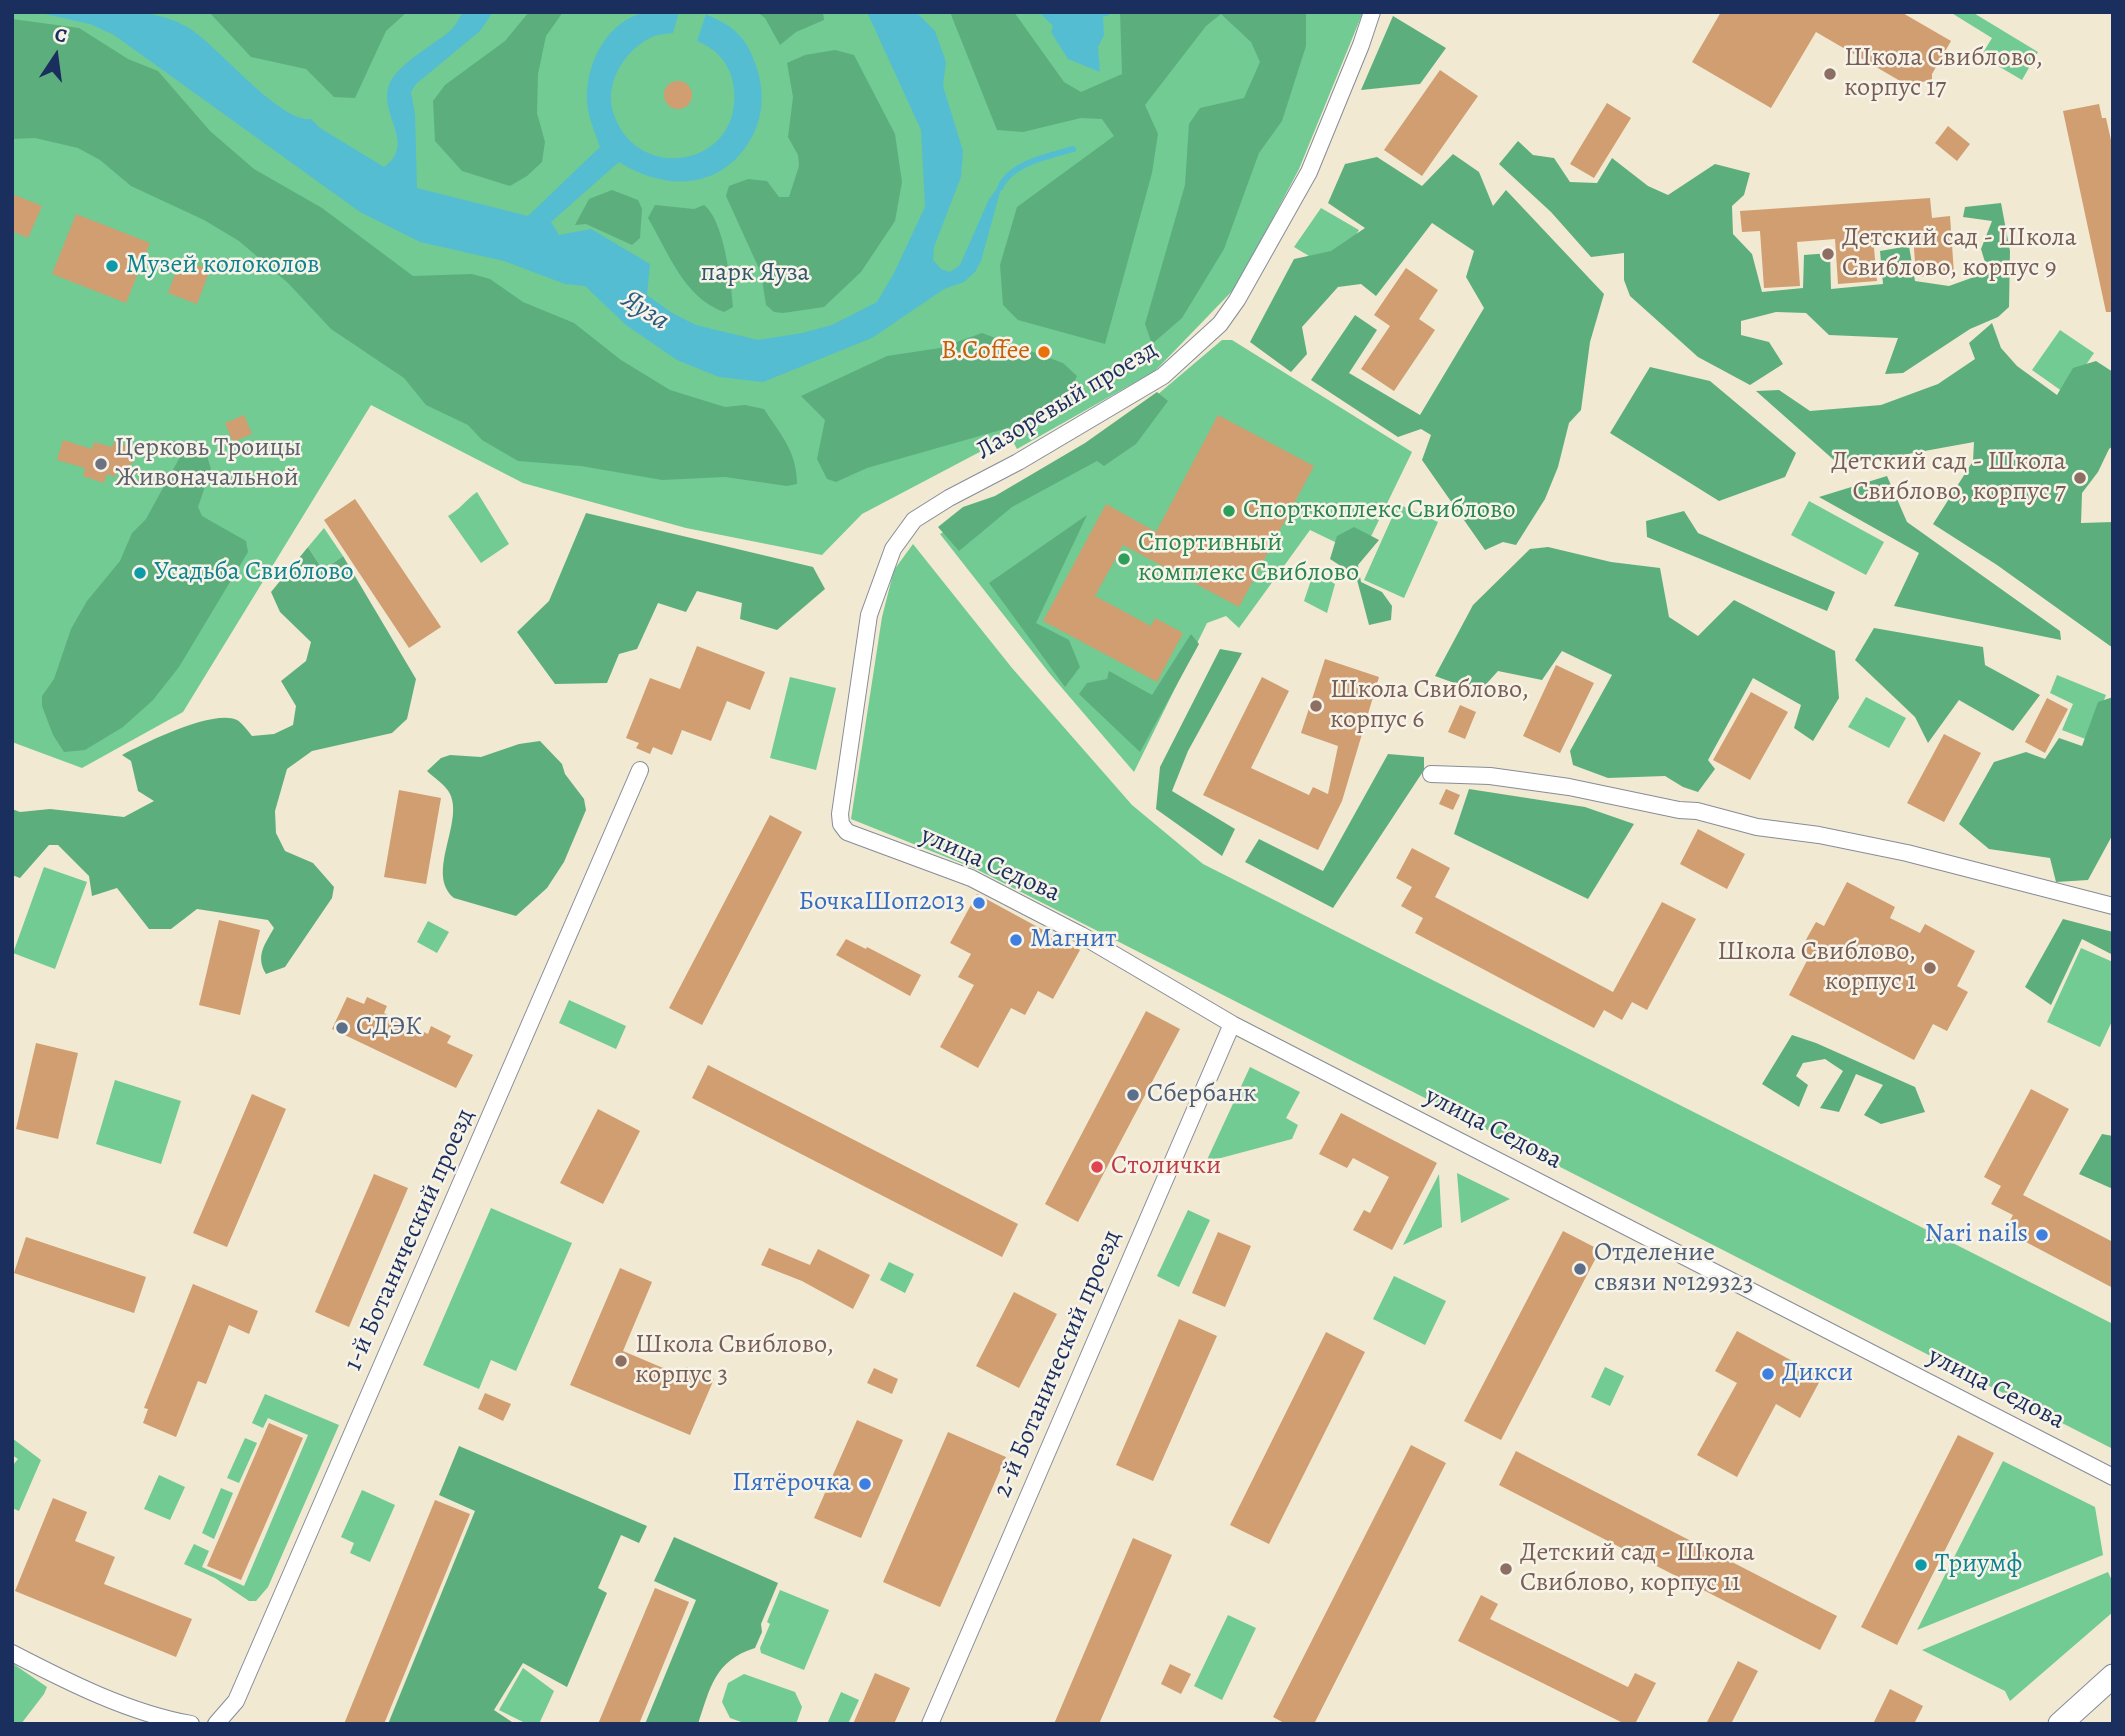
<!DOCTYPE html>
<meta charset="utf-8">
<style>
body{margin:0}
#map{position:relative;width:2125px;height:1736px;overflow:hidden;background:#f1e9d2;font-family:Alegreya,serif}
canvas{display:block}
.frame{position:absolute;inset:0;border:14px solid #1b2f5e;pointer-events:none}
.north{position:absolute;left:21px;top:21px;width:70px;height:70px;-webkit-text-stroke:5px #f7f3e8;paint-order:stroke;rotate:13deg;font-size:19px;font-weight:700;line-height:28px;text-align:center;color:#1b2f5e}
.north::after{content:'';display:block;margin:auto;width:24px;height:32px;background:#1b2f5e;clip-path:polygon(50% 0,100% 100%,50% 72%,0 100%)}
</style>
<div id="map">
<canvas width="2125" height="1736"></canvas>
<div class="frame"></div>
<div class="north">С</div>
</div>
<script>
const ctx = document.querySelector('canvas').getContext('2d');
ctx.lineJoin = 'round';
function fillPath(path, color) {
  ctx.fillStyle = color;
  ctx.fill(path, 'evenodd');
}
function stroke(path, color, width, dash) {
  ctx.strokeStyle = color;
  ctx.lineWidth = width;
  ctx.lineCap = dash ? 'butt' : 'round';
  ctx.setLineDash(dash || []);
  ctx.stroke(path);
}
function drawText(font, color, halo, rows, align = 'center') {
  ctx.font = font + ' Alegreya,serif';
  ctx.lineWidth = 5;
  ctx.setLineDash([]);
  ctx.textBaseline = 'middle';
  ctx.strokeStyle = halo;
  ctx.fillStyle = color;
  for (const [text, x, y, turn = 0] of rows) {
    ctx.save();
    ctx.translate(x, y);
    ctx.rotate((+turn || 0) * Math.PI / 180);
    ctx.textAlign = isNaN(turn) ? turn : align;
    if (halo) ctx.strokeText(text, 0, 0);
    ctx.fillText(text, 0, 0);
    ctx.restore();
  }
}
fillPath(new Path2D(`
 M 12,12 L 1363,12 L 1299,169 L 1237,286 L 1155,371 L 1017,449 L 1010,436 L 862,514 L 822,555 L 686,528 L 523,483 L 371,405 L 183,712 L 82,768 L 12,742 Z
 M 1950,12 L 1972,12 L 2038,52 L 2022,80 L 1981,56 L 1992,38 Z
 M 1321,208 L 1359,230 L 1334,271 L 1294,247 Z
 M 2060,330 L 2094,353 L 2066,394 L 2032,370 Z
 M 1222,340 L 1232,340 L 1412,452 L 1362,555 L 1310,530 L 1239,628 L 1226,616 L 1207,623 L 1134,772 L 1050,674 L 940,534 L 1098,445 Z
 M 477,492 L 509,544 L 481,563 L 448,516 C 459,510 466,500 477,492 Z
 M 1809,501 L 1884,542 L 1866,575 L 1791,535 Z
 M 1398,504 L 1438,522 L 1404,598 L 1364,580 Z
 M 324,528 L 343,556 L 323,570 L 308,547 Z
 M 913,544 L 1012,668 L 1132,805 L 1203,864 L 2113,1324 L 2113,1449 L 976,869 L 851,819 L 882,617 L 894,570 Z
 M 1314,571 L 1335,584 L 1327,613 L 1304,601 Z
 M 2057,675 L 2106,695 L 2088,740 L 2062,730 L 2073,704 L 2050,693 Z
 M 790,677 L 836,688 L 816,770 L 770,758 Z
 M 1866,697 L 1906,718 L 1889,748 L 1848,727 Z
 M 44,867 L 87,882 L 55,969 L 13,953 Z
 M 428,921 L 449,932 L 437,953 L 417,942 Z
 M 2081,948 L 2113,962 L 2113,1019 L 2100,1047 L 2047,1022 Z
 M 569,1000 L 626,1026 L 616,1049 L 559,1023 Z
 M 1250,1067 L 1300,1092 L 1286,1118 L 1298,1125 L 1292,1139 L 1206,1162 Z
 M 115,1080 L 181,1101 L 161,1164 L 96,1144 Z
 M 1457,1173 L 1510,1199 L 1461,1223 Z
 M 1439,1174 L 1442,1227 L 1403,1245 Z
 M 491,1208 L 572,1243 L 516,1371 L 491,1360 L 479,1389 L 423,1365 Z
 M 1188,1210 L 1210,1220 L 1179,1287 L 1157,1276 Z
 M 889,1262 L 914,1274 L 905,1293 L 880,1280 Z
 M 1394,1276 L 1446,1301 L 1425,1345 L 1373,1319 Z
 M 1605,1367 L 1624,1376 L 1610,1406 L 1591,1397 Z
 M 265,1394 L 339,1425 L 268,1587 L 256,1601 L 249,1601 L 215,1578 L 184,1564 L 194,1544 L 209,1551 L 202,1567 L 244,1586 L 308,1435 L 268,1418 L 263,1428 L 252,1423 Z
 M 12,1438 L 41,1460 L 19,1511 L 12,1508 L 12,1466 L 18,1459 L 12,1455 Z
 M 245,1438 L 257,1443 L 239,1483 L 227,1478 Z
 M 2003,1461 L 2095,1507 L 2103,1555 L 1917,1630 Z
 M 159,1475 L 185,1487 L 170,1520 L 144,1509 Z
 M 221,1488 L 233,1493 L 214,1539 L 202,1533 Z
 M 362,1490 L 395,1505 L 370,1562 L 350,1553 L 354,1543 L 341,1537 Z
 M 2108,1572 L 2113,1583 L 2113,1612 L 2010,1701 L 2005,1691 L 1922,1650 Z
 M 780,1590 L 829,1610 L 804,1670 L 761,1653 L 760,1648 L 770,1624 L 767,1622 Z
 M 1228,1615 L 1256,1628 L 1222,1700 L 1194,1686 Z
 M 12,1663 L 47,1687 L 44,1694 L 21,1724 L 12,1724 Z
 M 523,1668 L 554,1691 L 539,1724 L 527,1724 L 499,1710 Z
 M 744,1674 L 795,1692 L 802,1707 L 796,1724 L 747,1724 L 730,1718 L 722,1702 L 728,1683 Z
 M 841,1692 L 859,1700 L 848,1724 L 827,1724 Z`), '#71cb93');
fillPath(new Path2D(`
 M 209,12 L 407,12 L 386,31 L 355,98 L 334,97 L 306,69 L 251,57 Z
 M 529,12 L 563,12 L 546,36 L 538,74 L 537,113 L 545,142 L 542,162 L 527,176 L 510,186 L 462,171 L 435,141 L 433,101 L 445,85 L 505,41 Z
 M 757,12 L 823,12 L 824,20 L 796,32 L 780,45 L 765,18 Z
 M 950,12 L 1014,12 L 1064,82 L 1081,92 L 1122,74 L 1120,12 L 1306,12 L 1306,46 L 1282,121 L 1259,153 L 1224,249 L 1182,318 L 1152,344 L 1145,324 L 1185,185 L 1189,124 L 1200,108 L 1244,98 L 1260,62 L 1251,42 L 1221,14 L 1206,26 L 1145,105 L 1158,134 L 1152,173 L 1105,344 L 1018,320 L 1003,305 L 1000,265 L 1017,207 L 1114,136 L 1102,119 L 1081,118 L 1023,132 L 997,130 Z
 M 1393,16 L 1446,48 L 1420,84 L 1361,90 Z
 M 12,19 L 79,28 L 128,59 L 158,71 L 210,131 L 254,169 L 322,208 L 413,276 L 472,274 L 490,279 L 523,302 L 574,323 L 621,360 L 670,390 L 725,407 L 745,405 L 764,409 C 781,435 797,452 797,484 L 787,486 L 725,477 L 662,480 L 581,466 L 518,461 L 482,440 L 468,425 L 426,405 L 404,378 L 331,329 L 288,283 L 239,241 L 204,220 L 131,186 L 100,160 L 78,148 L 35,138 L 12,139 Z
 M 835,50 L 854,55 L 895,134 L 902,182 L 895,221 L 861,272 L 824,307 L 783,313 L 774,312 L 766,305 L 761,273 L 726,196 L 729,186 L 748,179 L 767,181 L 779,197 L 789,197 L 799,166 L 798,155 L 788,137 L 793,97 L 787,63 L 805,55 Z
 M 1518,141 L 1533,155 L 1554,158 L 1570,182 L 1597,183 L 1612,158 L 1648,186 L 1668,195 L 1715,164 L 1750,173 L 1744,195 L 1732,206 L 1733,234 L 1752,254 L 1762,292 L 1803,288 L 1804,255 L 1830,253 L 1831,289 L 1883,284 L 1880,251 L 1909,246 L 1915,281 L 1949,286 L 1988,272 L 1981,249 L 1992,221 L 1963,217 L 1965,207 L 2001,203 L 2010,251 L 2009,307 L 1998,317 L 1970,329 L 1903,373 L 1885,374 L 1898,338 L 1829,335 L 1806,313 L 1776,312 L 1741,321 L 1741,335 L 1769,342 L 1783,364 L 1750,385 L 1698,357 L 1630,296 L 1624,280 L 1624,253 L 1591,257 L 1551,212 L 1499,164 Z
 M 1453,154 L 1479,172 L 1493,206 L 1506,190 L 1604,294 L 1590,342 L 1581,410 L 1569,423 L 1558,467 L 1545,499 L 1516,545 L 1503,542 L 1485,550 L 1422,460 L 1431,435 L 1421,429 L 1398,437 L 1311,380 L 1355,315 L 1377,330 L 1349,373 L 1420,415 L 1484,308 L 1466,277 L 1474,251 L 1432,223 L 1376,296 L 1361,284 L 1338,287 L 1302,327 L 1307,354 L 1291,372 L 1250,342 L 1294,259 L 1331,251 L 1365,228 L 1328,203 L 1345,164 L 1377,157 L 1422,186 Z
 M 612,190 L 638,200 L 642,209 L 640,238 L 632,245 L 586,224 L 575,225 L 589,199 Z
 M 655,205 L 694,209 L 704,205 C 724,220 731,282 733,307 L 724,312 C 684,298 668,252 648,218 Z
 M 1992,323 L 2001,348 L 2017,366 L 2057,395 L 2073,368 L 2096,361 L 2113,372 L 2113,446 L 2109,449 L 2098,472 L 2082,493 L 2081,523 L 2113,522 L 2113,648 L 1997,565 L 1933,524 L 1973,461 L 1974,442 L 1842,466 L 1835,461 L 1756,391 L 1779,390 L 1810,411 L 1881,405 L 1938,384 L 1975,359 L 1969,343 Z
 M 982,333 L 1063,363 L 1077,376 L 1068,395 L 1055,410 L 1036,420 L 867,468 L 836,482 L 827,479 L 817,459 L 825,420 L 801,396 L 887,356 L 940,348 Z
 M 1650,367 L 1710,381 L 1796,453 L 1785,477 L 1719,501 L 1610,433 Z
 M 1157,392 L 1168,401 L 1136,444 L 1104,466 L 1097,461 L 1012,507 L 959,551 L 938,527 L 963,507 L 995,496 L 1085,443 Z
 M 195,445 L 205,449 L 211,469 L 198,507 L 202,516 L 246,541 L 248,552 L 179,667 L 153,700 L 123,727 L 85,750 L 64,752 L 53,735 L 42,706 L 42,696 L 54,679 L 71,629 L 87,601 L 120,561 L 132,533 L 146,519 L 181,455 Z
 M 1887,476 L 1907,522 L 2060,631 L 2061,640 L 1894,606 L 1919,553 L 1819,497 Z
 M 1684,511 L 1698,533 L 1835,592 L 1827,611 L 1647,537 L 1646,521 Z
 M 586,513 L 813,567 L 825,589 L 777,630 L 740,619 L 742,603 L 697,591 L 686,612 L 658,603 L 637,649 L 619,654 L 607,683 L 555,684 L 517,632 L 549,601 Z
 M 1087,515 L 1036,623 L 1069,640 L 1080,667 L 1065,687 L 989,583 Z
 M 1354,527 L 1379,540 L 1358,565 L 1361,582 L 1382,592 L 1392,606 L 1391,620 L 1369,625 L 1356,576 L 1330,559 L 1337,536 Z
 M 308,547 L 323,570 L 343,556 L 416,679 L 407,719 L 392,733 L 312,751 L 287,769 L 275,811 L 276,833 L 285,851 L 313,863 L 334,887 L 332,898 L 285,967 L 266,974 C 255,956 265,944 274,928 L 268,920 L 197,909 L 171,929 L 149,929 L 117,888 L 92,896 L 89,876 L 58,845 L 49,845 L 20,878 L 12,875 L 12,809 L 20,812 L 50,809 L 124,817 L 154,801 L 138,791 L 131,761 L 122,755 C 145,743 213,709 237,720 C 242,723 248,731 252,736 L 274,734 L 293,725 L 296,706 L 281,681 L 306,661 L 311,642 L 280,612 L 271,592 Z
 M 1548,547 L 1611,562 L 1660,568 L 1669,617 L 1698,636 L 1734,600 L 1835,651 L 1839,698 L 1813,741 L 1794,728 L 1801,705 L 1753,678 L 1708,760 L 1715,769 L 1698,792 L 1683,787 L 1665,776 L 1608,778 L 1573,765 L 1570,751 L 1612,675 L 1562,651 L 1542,680 L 1498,671 L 1479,692 L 1435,676 L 1473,605 L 1530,549 Z
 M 1874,628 L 1983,647 L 1985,665 L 2040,695 L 2013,731 L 1959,700 L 1928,743 L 1915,717 L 1855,660 Z
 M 1191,634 L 1199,644 L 1140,752 L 1079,694 L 1087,683 L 1107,679 L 1109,671 L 1152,695 Z
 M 1220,649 L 1242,653 L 1188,751 L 1172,791 L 1235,829 L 1222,856 L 1156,809 L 1160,767 Z
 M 2113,697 L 2113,834 L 2088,880 L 2056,882 L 2050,858 L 1989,849 L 1959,824 L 1994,762 L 2026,752 L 2045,759 L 2059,738 L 2082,746 L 2098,702 Z
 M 540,741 L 562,764 L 565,774 L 584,799 L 586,810 L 564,862 L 547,888 L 516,916 L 454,898 C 425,874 464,823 450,794 C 447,786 433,777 427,771 L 441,758 L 450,755 L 481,757 L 519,744 Z
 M 1388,754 L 1424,757 L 1424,770 L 1333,908 L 1245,862 L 1259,839 L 1323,871 Z
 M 1469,789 L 1585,807 L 1634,824 L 1588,899 L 1454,834 Z
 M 2063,919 L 2113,932 L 2113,955 L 2082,939 L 2051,1005 L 2025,987 Z
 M 1792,1035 L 1816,1043 L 1915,1087 L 1925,1112 L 1881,1124 L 1864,1115 L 1883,1085 L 1856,1074 L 1839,1112 L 1820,1108 L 1843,1071 L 1825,1059 L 1803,1063 L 1796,1076 L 1808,1085 L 1799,1107 L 1762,1084 Z
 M 2102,1134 L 2113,1136 L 2113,1189 L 2079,1174 Z
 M 459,1446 L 647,1526 L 639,1543 L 621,1535 L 598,1588 L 607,1593 L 567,1687 L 523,1663 L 494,1710 L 515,1724 L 388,1724 L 475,1511 L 439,1495 Z
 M 674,1537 L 778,1583 L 761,1624 L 762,1632 L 755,1648 C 715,1660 710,1688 698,1724 L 645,1724 L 696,1600 L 654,1581 Z`), '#5caf7d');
fillPath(new Path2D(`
 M 36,12 C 81,12 150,3 189,28 C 218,46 280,123 311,119 L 320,128 L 384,167 C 416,145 381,117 388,88 C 393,66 434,45 451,30 C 456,25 459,18 463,12 L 493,12 L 480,31 L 416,84 L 411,92 L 415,114 L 417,188 L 528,216 L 600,147 C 594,130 586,112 587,94 C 588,59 609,20 646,12 C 656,10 669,12 679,12 L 673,33 C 667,34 658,34 652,37 C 626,49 604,82 613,112 C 637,188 748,165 733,83 C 729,62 716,49 697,41 L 706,14 C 717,20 729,24 738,34 C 748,43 754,59 758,72 C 764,93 763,115 753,135 C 725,189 668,193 619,162 L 551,222 L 559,235 L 591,229 L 650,264 L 647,295 L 672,313 L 696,325 L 758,340 L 802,333 L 832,325 L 877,302 L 894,273 L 925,207 L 921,130 L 867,12 L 916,12 L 935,31 L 946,62 L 943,86 L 963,151 L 961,177 L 934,247 L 933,260 L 941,269 L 950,272 L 960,265 L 989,199 L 1003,181 L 981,261 L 975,272 L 964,282 L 944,289 L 872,338 L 763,382 L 719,377 L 677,360 L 626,325 L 585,286 L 565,284 L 504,261 L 420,242 L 360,212 L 114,35 L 90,24 Z
 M 1039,12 L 1107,12 L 1109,16 L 1103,16 L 1104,35 L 1098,47 L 1100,72 L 1068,59 L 1051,32 L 1053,26 Z`), '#55bdd2');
stroke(new Path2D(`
 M 1000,188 C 1010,163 1050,156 1073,149`), '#55bdd2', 6);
fillPath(new Path2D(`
 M 1721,12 L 1901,12 L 1951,41 L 1932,74 L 1932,80 L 1907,85 L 1816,32 L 1771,108 L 1692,62 Z
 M 1440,70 L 1478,96 L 1422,176 L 1384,150 Z
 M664 95a14 14 0 1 1 28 0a14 14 0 1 1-28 0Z
 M 1607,103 L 1631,118 L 1594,178 L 1570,164 Z
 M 2099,104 L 2102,118 L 2106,118 L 2113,149 L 2113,312 L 2106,312 L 2063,111 Z
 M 1948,126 L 1970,144 L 1957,161 L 1935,143 Z
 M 12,194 L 42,206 L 28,238 L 12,231 Z
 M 1930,198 L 1932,218 L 1950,216 L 1954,274 L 1916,277 L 1913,234 L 1873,237 L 1877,281 L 1838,284 L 1835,239 L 1797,242 L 1800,286 L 1764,288 L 1760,231 L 1742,232 L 1740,211 Z
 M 76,214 L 150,243 L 126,303 L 52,274 Z
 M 181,258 L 210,270 L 197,304 L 168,293 Z
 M 1406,268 L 1438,290 L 1419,319 L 1435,330 L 1394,391 L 1361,369 L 1390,326 L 1374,315 Z
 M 244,415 L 252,434 L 233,442 L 225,423 Z
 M 1218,415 L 1314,466 L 1239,607 L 1123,545 L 1095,596 L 1151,626 L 1155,618 L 1183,633 L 1157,682 L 1043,621 L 1106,504 L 1156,532 Z
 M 63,440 L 92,449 L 94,442 L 112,447 L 114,442 L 129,446 L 135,460 L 124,471 L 117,468 L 115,477 L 107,474 L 104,483 L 83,476 L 85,468 L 57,460 Z
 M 355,499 L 441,627 L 409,648 L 324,520 Z
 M 697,646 L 765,672 L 750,710 L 727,701 L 711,741 L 682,730 L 672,755 L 653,747 L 650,754 L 636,748 L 639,743 L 626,738 L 650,678 L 680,689 Z
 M 1325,659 L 1379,677 L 1342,801 L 1318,850 L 1203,795 L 1262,677 L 1289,691 L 1251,768 L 1309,795 L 1313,787 L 1328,794 L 1338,746 L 1301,733 Z
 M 1556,665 L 1594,683 L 1560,753 L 1523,736 Z
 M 1751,692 L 1788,712 L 1750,780 L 1713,760 Z
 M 2047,698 L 2068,709 L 2045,753 L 2025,742 Z
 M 1460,705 L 1476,712 L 1465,739 L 1448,732 Z
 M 1944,734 L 1981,753 L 1944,822 L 1907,803 Z
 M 1446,789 L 1460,795 L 1453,810 L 1439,804 Z
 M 399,790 L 441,798 L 426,884 L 384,877 Z
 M 770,815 L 802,832 L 702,1025 L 669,1008 Z
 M 1698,829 L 1745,854 L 1727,889 L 1680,864 Z
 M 1412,848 L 1450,868 L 1435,897 L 1613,992 L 1662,902 L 1696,919 L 1647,1010 L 1632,1002 L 1622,1020 L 1604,1010 L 1594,1028 L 1415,933 L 1423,918 L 1401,906 L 1412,887 L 1396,878 Z
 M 1847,882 L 1895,907 L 1890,918 L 1920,933 L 1925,924 L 1975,951 L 1957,986 L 1968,992 L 1947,1031 L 1933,1024 L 1914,1060 L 1789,995 L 1810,955 L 1801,950 L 1808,936 L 1816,922 L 1824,926 Z
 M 977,894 L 1080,950 L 1053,999 L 1038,991 L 1025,1015 L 1011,1008 L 978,1068 L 940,1047 L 974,985 L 958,977 L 971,954 L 950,943 Z
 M 219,920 L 260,930 L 240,1015 L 199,1005 Z
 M 846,939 L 866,949 L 867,947 L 921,975 L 910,996 L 836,955 Z
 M 347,997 L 364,1004 L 367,997 L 387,1006 L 384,1013 L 428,1034 L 431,1026 L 451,1036 L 447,1043 L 473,1055 L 456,1088 L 332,1029 Z
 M 1146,1011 L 1180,1029 L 1078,1222 L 1045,1204 Z
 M 36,1043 L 78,1053 L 58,1139 L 16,1129 Z
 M 708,1065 L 1018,1224 L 1002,1257 L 692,1098 Z
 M 2031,1089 L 2069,1109 L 2023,1195 L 2113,1242 L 2113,1288 L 2005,1231 L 2013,1215 L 1991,1204 L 2001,1186 L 1984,1177 Z
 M 252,1094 L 286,1109 L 227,1247 L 193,1233 Z
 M 598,1109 L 640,1131 L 603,1204 L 560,1183 Z
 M 1341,1113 L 1437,1163 L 1392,1250 L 1353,1230 L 1364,1210 L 1370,1213 L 1389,1177 L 1353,1158 L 1347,1168 L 1319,1154 Z
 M 374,1174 L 408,1188 L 349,1327 L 315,1312 Z
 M 1563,1231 L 1600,1250 L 1501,1440 L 1464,1421 Z
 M 1218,1232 L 1251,1246 L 1225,1307 L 1192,1293 Z
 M 26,1237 L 146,1277 L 134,1313 L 14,1273 Z
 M 769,1248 L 810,1265 L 818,1249 L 870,1275 L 853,1309 L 802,1281 L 761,1265 Z
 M 620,1268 L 652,1282 L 623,1351 L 682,1376 L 686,1367 L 714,1379 L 690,1435 L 570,1385 Z
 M 193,1284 L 258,1311 L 249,1334 L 229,1325 L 206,1384 L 198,1381 L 176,1437 L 143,1423 L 148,1409 L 144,1408 Z
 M 1014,1292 L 1057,1314 L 1019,1388 L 976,1366 Z
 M 1179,1319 L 1217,1336 L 1153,1481 L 1116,1465 Z
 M 1737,1331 L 1822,1377 L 1800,1418 L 1776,1404 L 1737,1477 L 1697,1455 L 1737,1383 L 1715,1371 Z
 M 1326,1332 L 1365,1352 L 1269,1544 L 1230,1525 Z
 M 874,1368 L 898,1379 L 892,1394 L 867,1383 Z
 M 485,1393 L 511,1404 L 503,1421 L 478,1409 Z
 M 857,1420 L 903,1440 L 861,1538 L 814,1518 Z
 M 269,1423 L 303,1438 L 241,1580 L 207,1566 Z
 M 948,1432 L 1006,1457 L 940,1607 L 883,1582 Z
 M 1958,1435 L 1994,1453 L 1897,1645 L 1861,1627 Z
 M 1411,1445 L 1446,1463 L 1314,1724 L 1286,1724 L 1273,1717 Z
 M 1516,1451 L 1837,1616 L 1820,1650 L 1499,1485 Z
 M 53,1498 L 87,1512 L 75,1541 L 115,1557 L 104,1584 L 192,1619 L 176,1657 L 15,1591 Z
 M 435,1500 L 470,1514 L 384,1724 L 344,1724 Z
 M 1133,1538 L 1172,1555 L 1131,1650 L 1099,1724 L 1054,1724 Z
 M 655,1588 L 689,1602 L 639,1724 L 598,1724 Z
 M 1481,1595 L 1498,1604 L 1490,1619 L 1628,1687 L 1635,1673 L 1656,1683 L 1635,1724 L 1625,1724 L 1458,1641 Z
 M 1738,1661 L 1758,1671 L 1731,1724 L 1706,1724 Z
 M 1170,1664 L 1191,1674 L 1181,1694 L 1161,1684 Z
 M 875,1673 L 910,1688 L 894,1724 L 853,1724 Z
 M 1890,1689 L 1923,1706 L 1914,1724 L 1873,1724 Z`), '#d09e70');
const street = new Path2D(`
 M 1372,12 L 1361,45 L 1309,172 L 1237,300 L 1220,324 L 1163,376 L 1018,462 L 949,498 L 914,520 L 893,549 L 869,615 L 840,814 L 841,824 L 847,832 L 971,878 L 1081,935 L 1232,1024 L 2113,1477
 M 1431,774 L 1490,776 L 1569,787 L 1679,810 L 1697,811 L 1757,827 L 1819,835 L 1907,853 L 2113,906
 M 12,1653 C 68,1682 129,1713 191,1724
 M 216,1724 L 236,1701 L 640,770
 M 930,1724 L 1232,1024`);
const secondary = new Path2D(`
 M 2060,1724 L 2113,1676`);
stroke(street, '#868c98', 18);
stroke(secondary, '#868c98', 25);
stroke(street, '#fff', 16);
stroke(secondary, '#fff', 23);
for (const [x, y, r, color] of [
 [1830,74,7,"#8d6e63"],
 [1828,254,7,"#8d6e63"],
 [112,266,7,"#0f9aa8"],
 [1044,352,7,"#e8710a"],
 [101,464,7,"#6b7280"],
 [2080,478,7,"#8d6e63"],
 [1229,511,7,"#2e9e5b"],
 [1124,559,7,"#2e9e5b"],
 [140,573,7,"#0f9aa8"],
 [1316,706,7,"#8d6e63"],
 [979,903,7,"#3f7fe0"],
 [1016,940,7,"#3f7fe0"],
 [1930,968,7,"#8d6e63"],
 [342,1028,7,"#5c6f8a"],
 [1133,1095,7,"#5c6f8a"],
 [1097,1167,7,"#e0444e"],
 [2042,1235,7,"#3f7fe0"],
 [1580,1269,7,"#5c6f8a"],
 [621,1361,7,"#8d6e63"],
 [1768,1374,7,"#3f7fe0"],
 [865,1484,7,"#3f7fe0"],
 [1921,1565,7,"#0f9aa8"],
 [1506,1569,7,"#8d6e63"]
]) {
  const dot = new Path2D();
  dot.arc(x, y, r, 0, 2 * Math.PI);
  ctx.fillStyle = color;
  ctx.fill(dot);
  stroke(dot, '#f7f3e8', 2.5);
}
drawText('26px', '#785e54', '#f7f3e8', [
 ["Школа Свиблово,",1844,59],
 ["корпус 17",1844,89],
 ["Детский сад - Школа",1842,239],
 ["Свиблово, корпус 9",1842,269],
 ["Детский сад - Школа",2066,463,"right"],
 ["Свиблово, корпус 7",2066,493,"right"],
 ["Школа Свиблово,",1330,691],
 ["корпус 6",1330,721],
 ["Школа Свиблово,",1916,953,"right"],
 ["корпус 1",1916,983,"right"],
 ["Школа Свиблово,",635,1346],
 ["корпус 3",635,1376],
 ["Детский сад - Школа",1520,1554],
 ["Свиблово, корпус 11",1520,1584]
], 'left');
drawText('26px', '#0d838f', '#f7f3e8', [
 ["Музей колоколов",126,266],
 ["Усадьба Свиблово",154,573],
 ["Триумф",1935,1565]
], 'left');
drawText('26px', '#30566b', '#f7f3e8', [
 ["парк Яуза",755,274]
]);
drawText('26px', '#c56008', '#f7f3e8', [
 ["B.Coffee",1030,352]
], 'right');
drawText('26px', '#1b2f5e', '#f7f3e8', [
 ["Лазоревый проезд",1067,401,-31],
 ["улица Седова",990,865,24],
 ["улица Седова",1493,1129,27],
 ["1-й Ботанический проезд",410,1240,-66],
 ["2-й Ботанический проезд",1058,1364,-67],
 ["улица Седова",1996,1389,27]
]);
drawText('26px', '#5b616d', '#f7f3e8', [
 ["Церковь Троицы",115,449],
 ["Живоначальной",115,479]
], 'left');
drawText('26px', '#27864d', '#f7f3e8', [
 ["Спорткоплекс Свиблово",1243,511],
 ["Спортивный",1138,544],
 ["комплекс Свиблово",1138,574]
], 'left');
drawText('26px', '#366cbe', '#f7f3e8', [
 ["БочкаШоп2013",965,903],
 ["Магнит",1030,940,"left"],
 ["Nari nails",2028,1235],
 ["Дикси",1782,1374,"left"],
 ["Пятёрочка",851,1484]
], 'right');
drawText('26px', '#4e5e75', '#f7f3e8', [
 ["СДЭК",356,1028],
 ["Сбербанк",1147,1095],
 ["Отделение",1594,1254],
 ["связи №129323",1594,1284]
], 'left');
drawText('26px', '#be3a42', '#f7f3e8', [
 ["Столички",1111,1167]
], 'left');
drawText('italic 28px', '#2c5a81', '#f7f3e8', [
 ["Яуза",645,311,33]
]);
</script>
